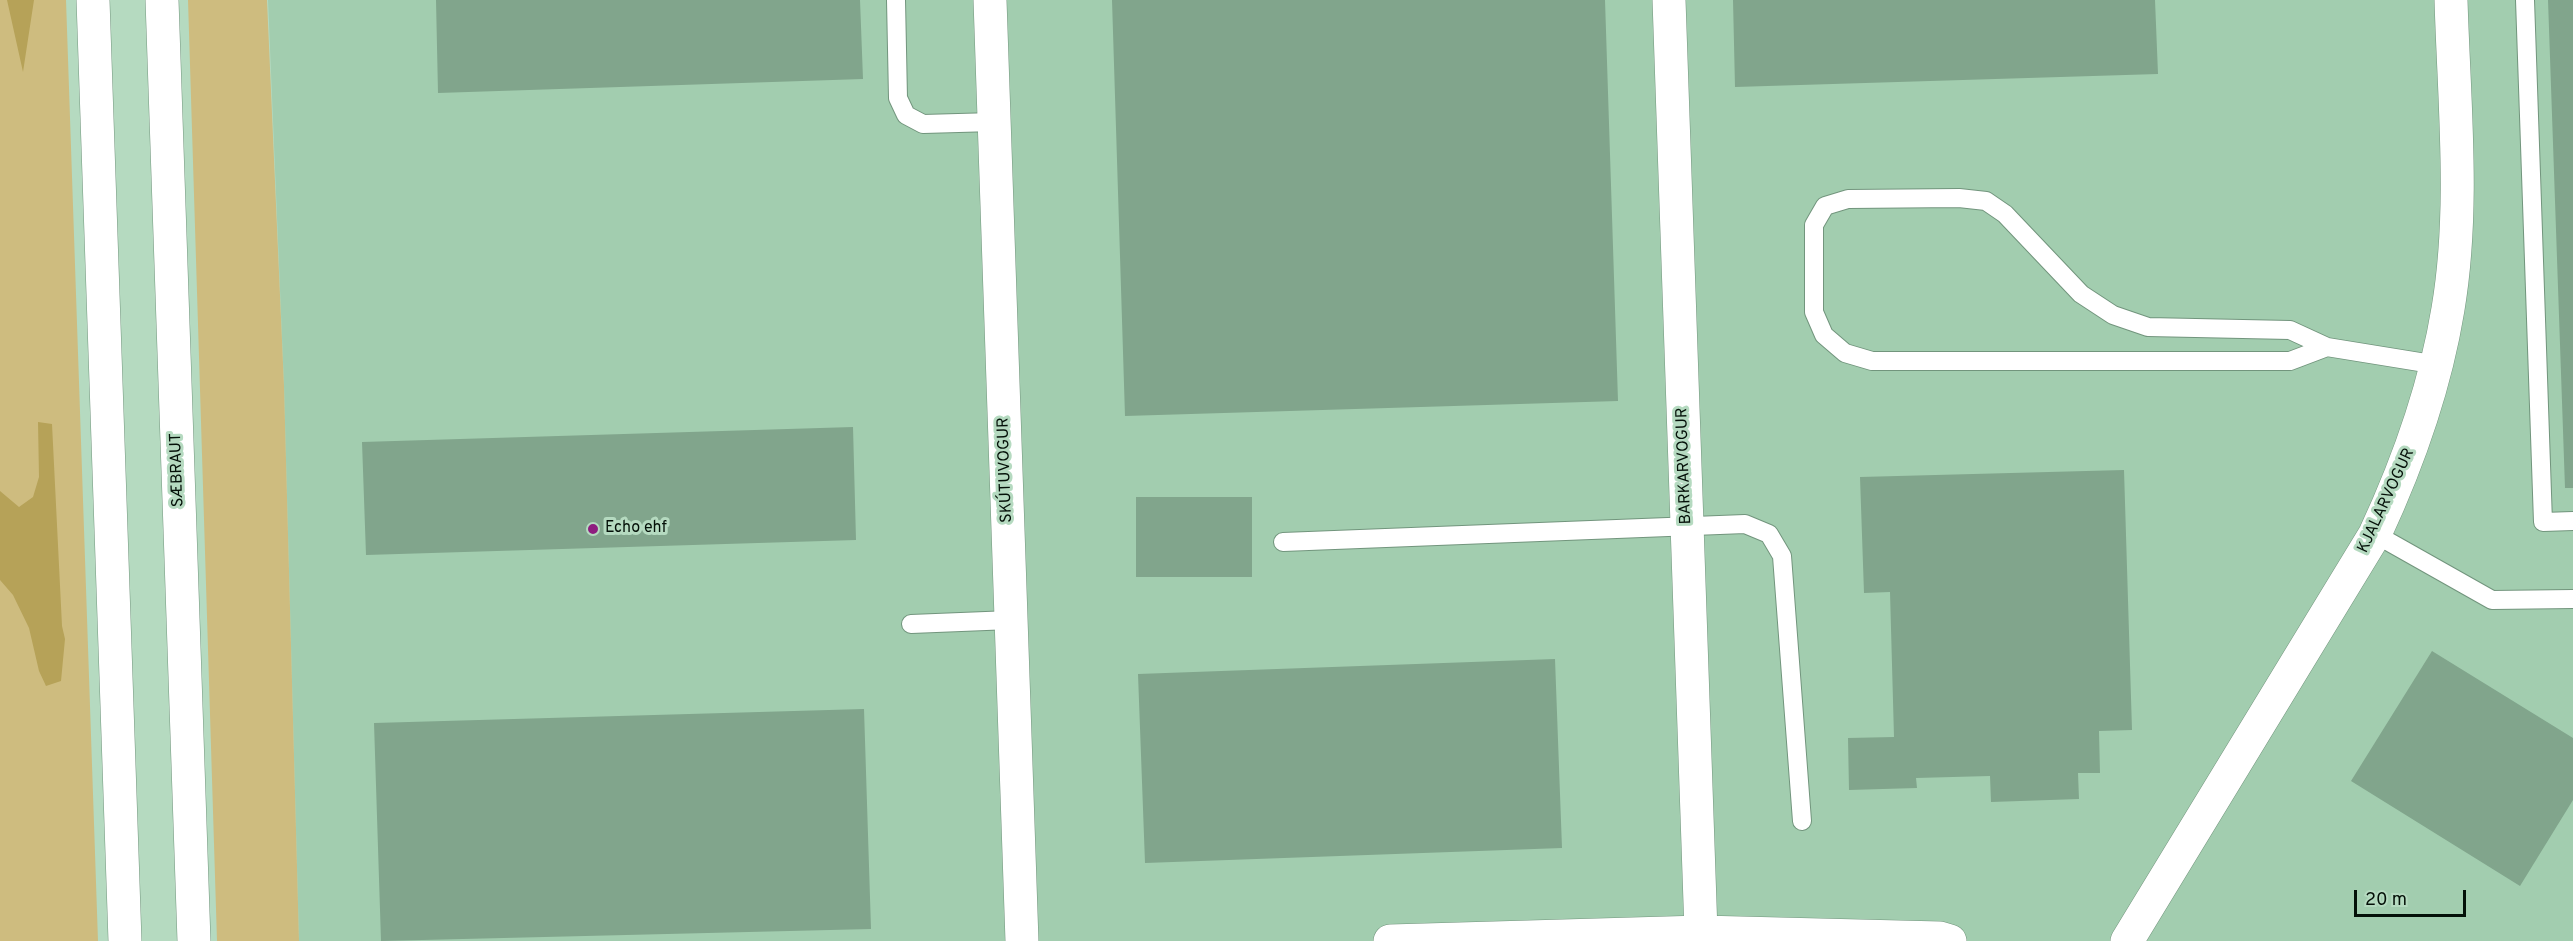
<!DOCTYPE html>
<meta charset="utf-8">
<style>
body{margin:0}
#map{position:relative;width:2573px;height:941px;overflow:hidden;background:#b5dac0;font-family:Overpass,sans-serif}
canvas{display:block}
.scale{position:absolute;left:2354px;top:890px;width:112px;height:27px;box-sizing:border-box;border:3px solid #041008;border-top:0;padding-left:8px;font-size:18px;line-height:21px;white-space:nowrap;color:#041008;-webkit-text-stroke:4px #b5dac0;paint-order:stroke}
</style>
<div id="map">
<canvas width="2573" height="941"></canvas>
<div class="scale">20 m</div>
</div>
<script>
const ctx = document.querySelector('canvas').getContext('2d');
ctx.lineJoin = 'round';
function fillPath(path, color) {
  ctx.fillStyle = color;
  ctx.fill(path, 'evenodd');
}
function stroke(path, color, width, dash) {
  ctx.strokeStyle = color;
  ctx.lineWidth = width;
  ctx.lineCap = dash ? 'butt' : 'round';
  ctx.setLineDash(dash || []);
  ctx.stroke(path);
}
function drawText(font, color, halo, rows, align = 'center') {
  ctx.font = font + ' Overpass,sans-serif';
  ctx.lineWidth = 6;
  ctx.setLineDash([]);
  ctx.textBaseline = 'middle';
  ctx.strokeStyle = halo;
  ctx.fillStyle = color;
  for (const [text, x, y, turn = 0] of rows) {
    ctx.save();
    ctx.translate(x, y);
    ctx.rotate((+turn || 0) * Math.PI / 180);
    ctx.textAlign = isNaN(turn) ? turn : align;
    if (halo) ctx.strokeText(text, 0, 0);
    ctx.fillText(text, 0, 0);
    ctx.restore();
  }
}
fillPath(new Path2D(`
 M 268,0 L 2573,0 L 2573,941 L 299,941 L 284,386 Z`), '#a2cdaf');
fillPath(new Path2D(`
 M 0,0 L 66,0 L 98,941 L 0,941 Z
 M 188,0 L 267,0 L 284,386 L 299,941 L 217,941 Z`), '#cebc7f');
fillPath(new Path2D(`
 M 7,0 L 34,0 L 23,72 Z
 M 38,422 L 52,424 L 62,626 L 65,639 L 61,681 L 46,686 L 39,671 L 29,628 L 13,595 L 0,580 L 0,491 L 19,507 L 33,497 L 39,477 Z`), '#b6a258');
fillPath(new Path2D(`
 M 436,0 L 860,0 L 863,79 L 438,93 Z
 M 1112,0 L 1605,0 L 1618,401 L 1125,416 Z
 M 1733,0 L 2155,0 L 2158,74 L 1735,87 Z
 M 2548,0 L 2573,0 L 2573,488 L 2565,488 Z
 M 853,427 L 856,540 L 366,555 L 362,442 Z
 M 2124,470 L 2132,730 L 2099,731 L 2100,773 L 2078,773 L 2079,799 L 1991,802 L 1990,776 L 1916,778 L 1917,788 L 1849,790 L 1848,738 L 1894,737 L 1890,592 L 1864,593 L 1860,477 Z
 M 1136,497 L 1252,497 L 1252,577 L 1136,577 Z
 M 2432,651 L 2573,738 L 2573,800 L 2520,886 L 2351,781 Z
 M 1555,659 L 1562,848 L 1145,863 L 1138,674 Z
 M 864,709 L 871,929 L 381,941 L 374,723 Z`), '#81a58c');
const service = new Path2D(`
 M 896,0 L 898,98 L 906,115 L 923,124 L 994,122
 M 2525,0 L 2543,522 L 2573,521
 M 2327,347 L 2290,361 L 1872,361 L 1845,353 L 1824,335 L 1814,312 L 1814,225 L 1825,206 L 1848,199 L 1959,198 L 1986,201 L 2005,214 L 2081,294 L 2113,315 L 2148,327 L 2290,330 L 2327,347 L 2438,365
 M 2375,534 L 2492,600 L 2573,599
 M 1283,542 L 1745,524 L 1769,534 L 1782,556 L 1802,821
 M 911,624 L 1011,620`);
const minor = new Path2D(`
 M 990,0 L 1022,941
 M 1669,0 L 1701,932
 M 1390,941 L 1701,932 L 1940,938 L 1950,941
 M 2127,941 L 2375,534 C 2409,461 2435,388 2448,309 C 2465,208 2454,102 2451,0`);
const trunk = new Path2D(`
 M 93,0 L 125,941
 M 162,0 L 194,941`);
stroke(service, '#72957d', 20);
stroke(minor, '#72957d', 34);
stroke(trunk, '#72957d', 34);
stroke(service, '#fff', 18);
stroke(minor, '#fff', 33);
stroke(trunk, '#fff', 33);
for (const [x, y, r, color] of [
 [593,529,6,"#8e1e7f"]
]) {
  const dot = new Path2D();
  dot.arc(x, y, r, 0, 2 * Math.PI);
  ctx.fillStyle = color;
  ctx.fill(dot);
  stroke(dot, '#b5dac0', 2);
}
drawText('16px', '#041008', '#b5dac0', [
 ["BARKARVOGUR",1685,466,-92],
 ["SÆBRAUT",178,470,-92],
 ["SKÚTUVOGUR",1006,470,-92],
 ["KJALARVOGUR",2387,501,-65]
]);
drawText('16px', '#041008', '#b5dac0', [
 ["Echo ehf",605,529]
], 'left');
</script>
